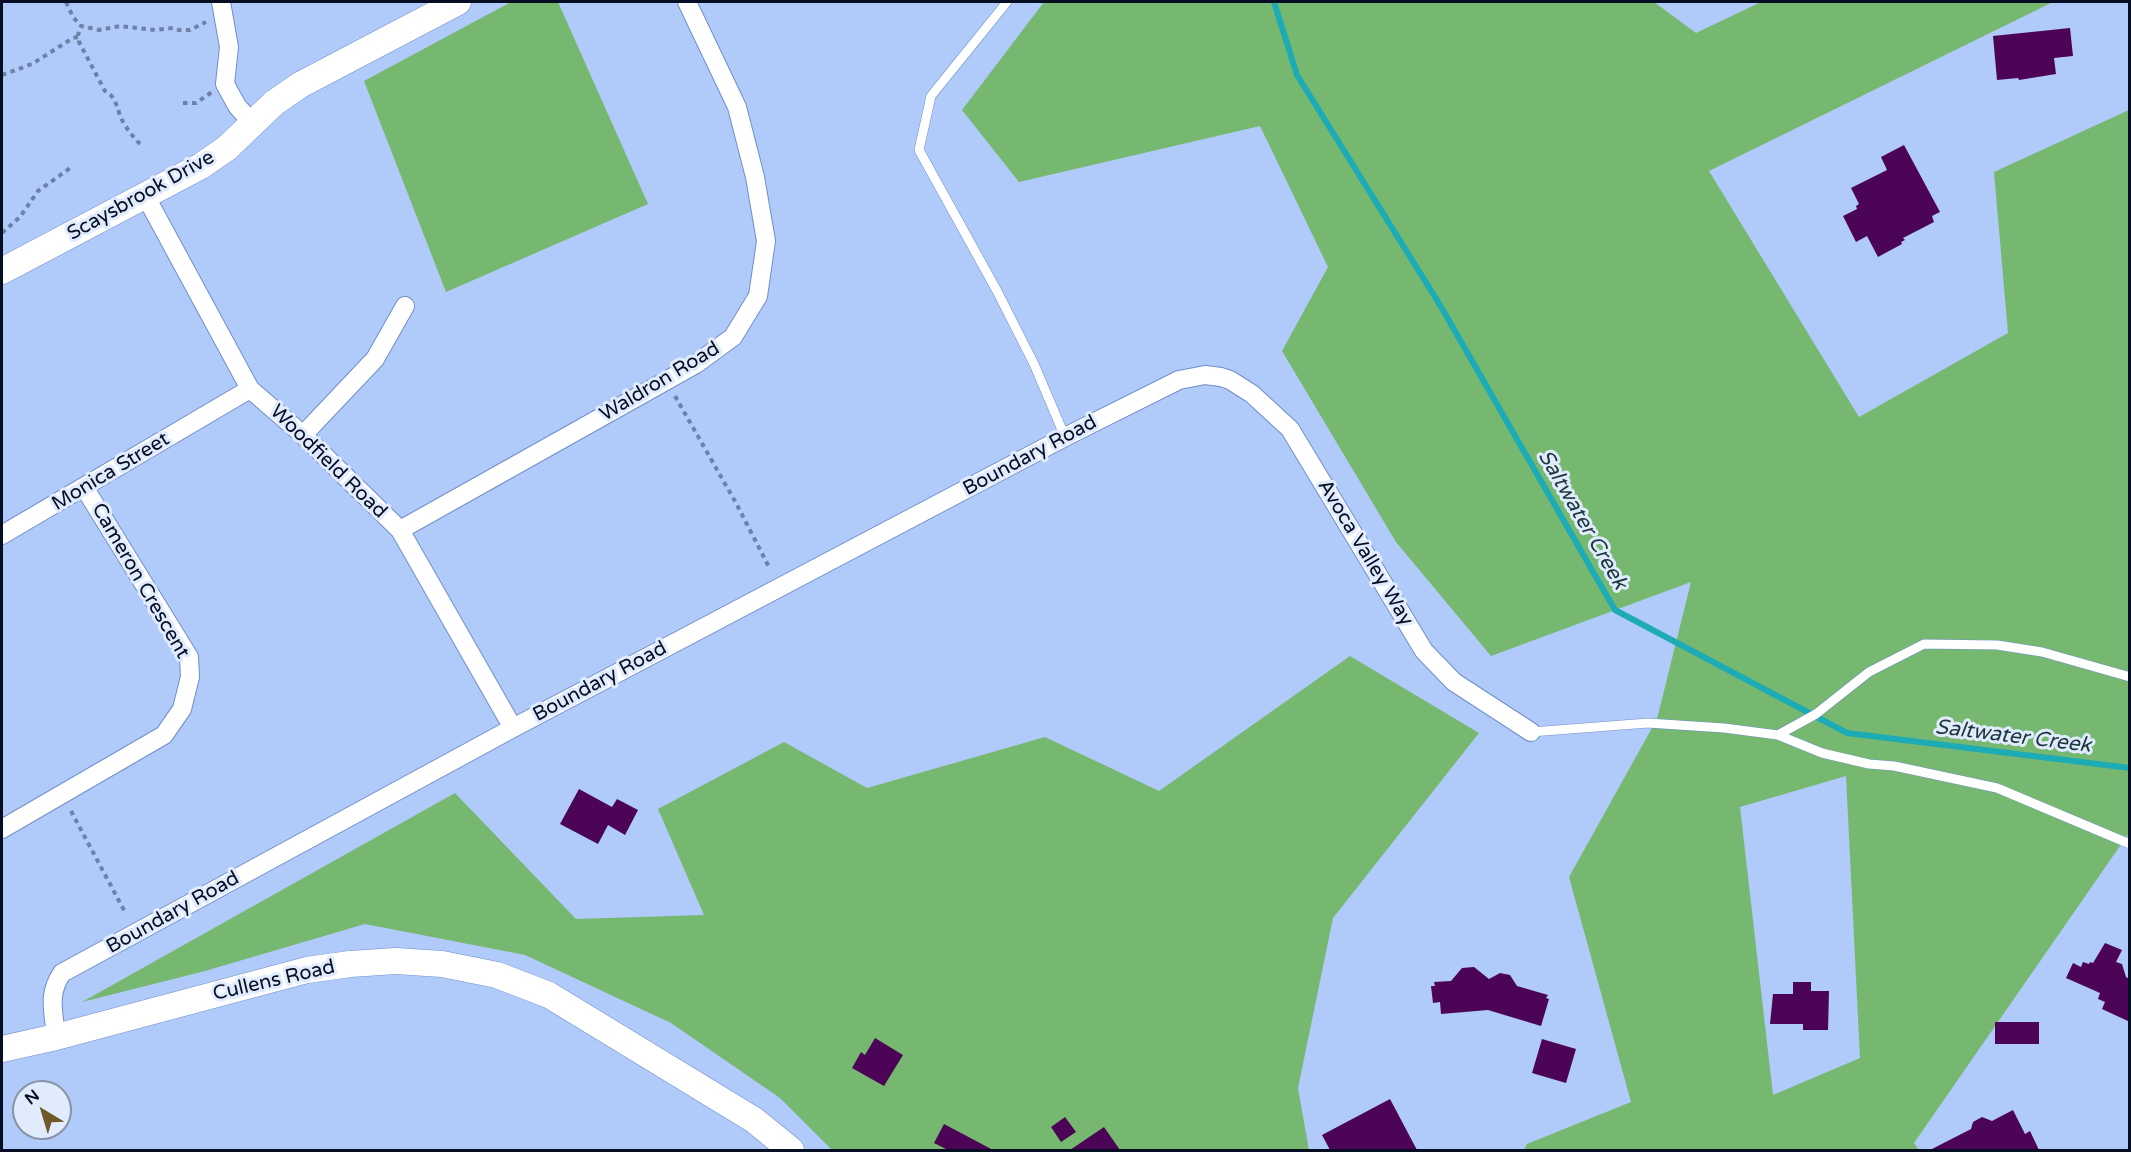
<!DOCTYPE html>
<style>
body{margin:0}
#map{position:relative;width:2131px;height:1152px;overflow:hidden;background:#b0cafa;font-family:"Varela Round",sans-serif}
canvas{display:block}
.frame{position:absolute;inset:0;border:3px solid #050e23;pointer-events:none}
.north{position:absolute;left:12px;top:1080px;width:60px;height:60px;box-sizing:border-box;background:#e0ebfd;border:2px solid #8893a6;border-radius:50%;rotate:322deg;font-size:16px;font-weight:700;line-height:24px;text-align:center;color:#050e23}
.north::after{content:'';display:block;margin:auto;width:21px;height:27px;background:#705828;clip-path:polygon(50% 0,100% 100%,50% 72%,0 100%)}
</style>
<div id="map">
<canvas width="2131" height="1152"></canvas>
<div class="frame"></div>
<div class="north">N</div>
</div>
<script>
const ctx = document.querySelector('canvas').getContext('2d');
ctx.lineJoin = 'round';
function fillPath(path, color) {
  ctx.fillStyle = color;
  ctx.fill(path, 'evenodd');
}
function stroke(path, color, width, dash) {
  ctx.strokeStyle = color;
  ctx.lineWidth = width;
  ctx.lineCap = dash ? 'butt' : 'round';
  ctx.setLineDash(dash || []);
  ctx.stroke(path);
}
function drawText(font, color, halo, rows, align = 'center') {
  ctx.font = font + ' "Varela Round",sans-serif';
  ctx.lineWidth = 6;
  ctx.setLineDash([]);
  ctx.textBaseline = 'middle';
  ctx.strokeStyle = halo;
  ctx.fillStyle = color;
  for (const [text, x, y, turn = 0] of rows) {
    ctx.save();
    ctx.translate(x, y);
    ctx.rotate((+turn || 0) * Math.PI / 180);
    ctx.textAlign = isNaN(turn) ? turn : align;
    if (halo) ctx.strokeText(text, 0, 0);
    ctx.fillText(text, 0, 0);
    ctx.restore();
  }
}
fillPath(new Path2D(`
 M 511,2 L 558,2 L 648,204 L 446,292 L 364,81 Z
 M 1044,2 L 1654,2 L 1696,33 L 1761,2 L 2053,2 L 1709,171 L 1859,417 L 2008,333 L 1994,172 L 2129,110 L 2129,833 L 1914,1143 L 1919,1150 L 1524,1150 L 1527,1144 L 1631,1102 L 1569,877 L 1657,719 L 1691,582 L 1491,656 L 1396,542 L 1282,351 L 1328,267 L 1260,126 L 1019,182 L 962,110 ZM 1846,776 L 1860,1058 L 1773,1095 L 1740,807 Z
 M 1350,656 L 1479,733 L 1333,918 L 1298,1088 L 1309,1150 L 832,1150 L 780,1098 L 671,1023 L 525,955 L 365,924 L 205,971 L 82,1002 L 455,793 L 576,919 L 704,915 L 658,809 L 784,742 L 867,788 L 1045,737 L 1159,791 Z`), '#77b870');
stroke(new Path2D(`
 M 1274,2 L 1297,75 L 1440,305 L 1615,610 L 1847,733 L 2130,768`), '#1dacb6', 6);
fillPath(new Path2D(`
 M 2070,28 L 2073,56 L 2054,58 L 2056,74 L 2019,80 L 2018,78 L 1997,80 L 1993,36 Z
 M 1904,145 L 1940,212 L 1932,216 L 1934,222 L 1903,238 L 1905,240 L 1901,242 L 1902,244 L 1878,257 L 1867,236 L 1856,242 L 1843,216 L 1857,209 L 1856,206 L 1859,204 L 1851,188 L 1887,170 L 1881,157 Z
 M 579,789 L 612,807 L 617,799 L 638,810 L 625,835 L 608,825 L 598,844 L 560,824 Z
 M 2105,943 L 2122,950 L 2116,962 L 2122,964 L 2126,977 L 2130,979 L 2130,1022 L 2102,1009 L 2105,1002 L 2098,999 L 2100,993 L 2066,978 L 2073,963 L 2081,967 L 2083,962 L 2089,964 L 2090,962 L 2093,963 Z
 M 1474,967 L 1489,979 L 1500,973 L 1510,975 L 1517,986 L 1548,995 L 1546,998 L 1549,999 L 1541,1026 L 1488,1010 L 1441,1014 L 1440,1002 L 1433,1003 L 1431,986 L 1435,986 L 1434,982 L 1451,981 L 1462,968 Z
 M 1793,982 L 1811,982 L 1811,991 L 1829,991 L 1828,1030 L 1803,1030 L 1803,1024 L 1770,1024 L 1773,994 L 1793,994 Z
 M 1995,1022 L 2039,1022 L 2039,1044 L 1995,1044 Z
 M 875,1038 L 903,1055 L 884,1086 L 852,1068 L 861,1052 L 865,1055 Z
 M 1542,1039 L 1576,1049 L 1566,1083 L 1532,1073 Z
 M 1390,1099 L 1417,1150 L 1330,1150 L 1322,1135 Z
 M 2013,1110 L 2025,1134 L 2030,1131 L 2039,1150 L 1930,1150 L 1971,1129 L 1973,1122 L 1982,1117 L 1992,1121 Z
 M 1065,1117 L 1076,1132 L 1061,1142 L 1051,1127 Z
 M 944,1124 L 993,1150 L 948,1150 L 934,1143 Z
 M 1104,1127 L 1120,1150 L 1070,1150 Z`), '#4c0456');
const lane = new Path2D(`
 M 1007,2 L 931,96 L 919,150 L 997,291 L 1034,364 L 1065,437
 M 1531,732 L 1648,723 L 1724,728 L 1778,735 L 1822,753 L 1869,764 L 1894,766 L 1997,788 L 2130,844
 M 1778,735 L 1816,714 L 1869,672 L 1924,644 L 1997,645 L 2042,652 L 2130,677`);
const street = new Path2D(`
 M 221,2 L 229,47 L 225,84 L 237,106 L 253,124
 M 145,195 L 250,389 L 303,435 L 400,530 L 513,728
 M 303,435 L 375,359 L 405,306
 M 400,530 L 696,364 L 733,337 L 758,296 L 766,241 L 755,177 L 737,107 L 687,2
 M 2,535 L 250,389
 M 2,829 L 164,735 L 182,709 L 190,677 L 189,657 L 84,487
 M 56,1037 C 54,1012 47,995 62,973 L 513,728 L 1065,437 L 1179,380 L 1205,375 L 1221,377 L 1230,380 L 1252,394 L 1290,429 L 1424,651 L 1454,682 L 1531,732`);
const secondary = new Path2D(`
 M 2,271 L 201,166 L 227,148 L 274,103 L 300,85 L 458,2
 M 2,1049 L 56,1037 L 307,970 L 350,964 L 396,961 L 442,964 L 497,975 L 549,995 L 754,1120 L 791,1150`);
stroke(lane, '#708fc8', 10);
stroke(street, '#708fc8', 20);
stroke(secondary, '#708fc8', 27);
stroke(new Path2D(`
 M 66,2 L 73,17 L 81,26
 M 2,75 L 32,64 L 73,38 L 78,37
 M 183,103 L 196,103 L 212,92
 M 140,144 C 133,137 127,129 122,120 C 117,110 117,97 105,91 L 79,42 L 78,35 L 81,26 L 99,30 L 120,26 L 155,30 L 173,28 L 179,30 L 190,30 L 206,22
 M 2,233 L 20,217 L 38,191 L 73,166
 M 675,396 L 736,503 L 770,569
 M 71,811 L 126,914`), '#6d80a6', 4, [4.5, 4.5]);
stroke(lane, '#fff', 9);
stroke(street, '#fff', 18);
stroke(secondary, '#fff', 26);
drawText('20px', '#050e23', '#e0ebfd', [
 ["Scaysbrook Drive",141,196,-29],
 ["Waldron Road",660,382,-31],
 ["Boundary Road",1030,456,-28],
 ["Woodfield Road",328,462,44],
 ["Monica Street",111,472,-31],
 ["Avoca Valley Way",1365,553,59],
 ["Cameron Crescent",140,581,60],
 ["Boundary Road",600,682,-28],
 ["Boundary Road",173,913,-29],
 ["Cullens Road",274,981,-13]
]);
drawText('italic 21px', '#1b3739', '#e0ebfd', [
 ["Saltwater Creek",1582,520,60],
 ["Saltwater Creek",2013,737,7]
]);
</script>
